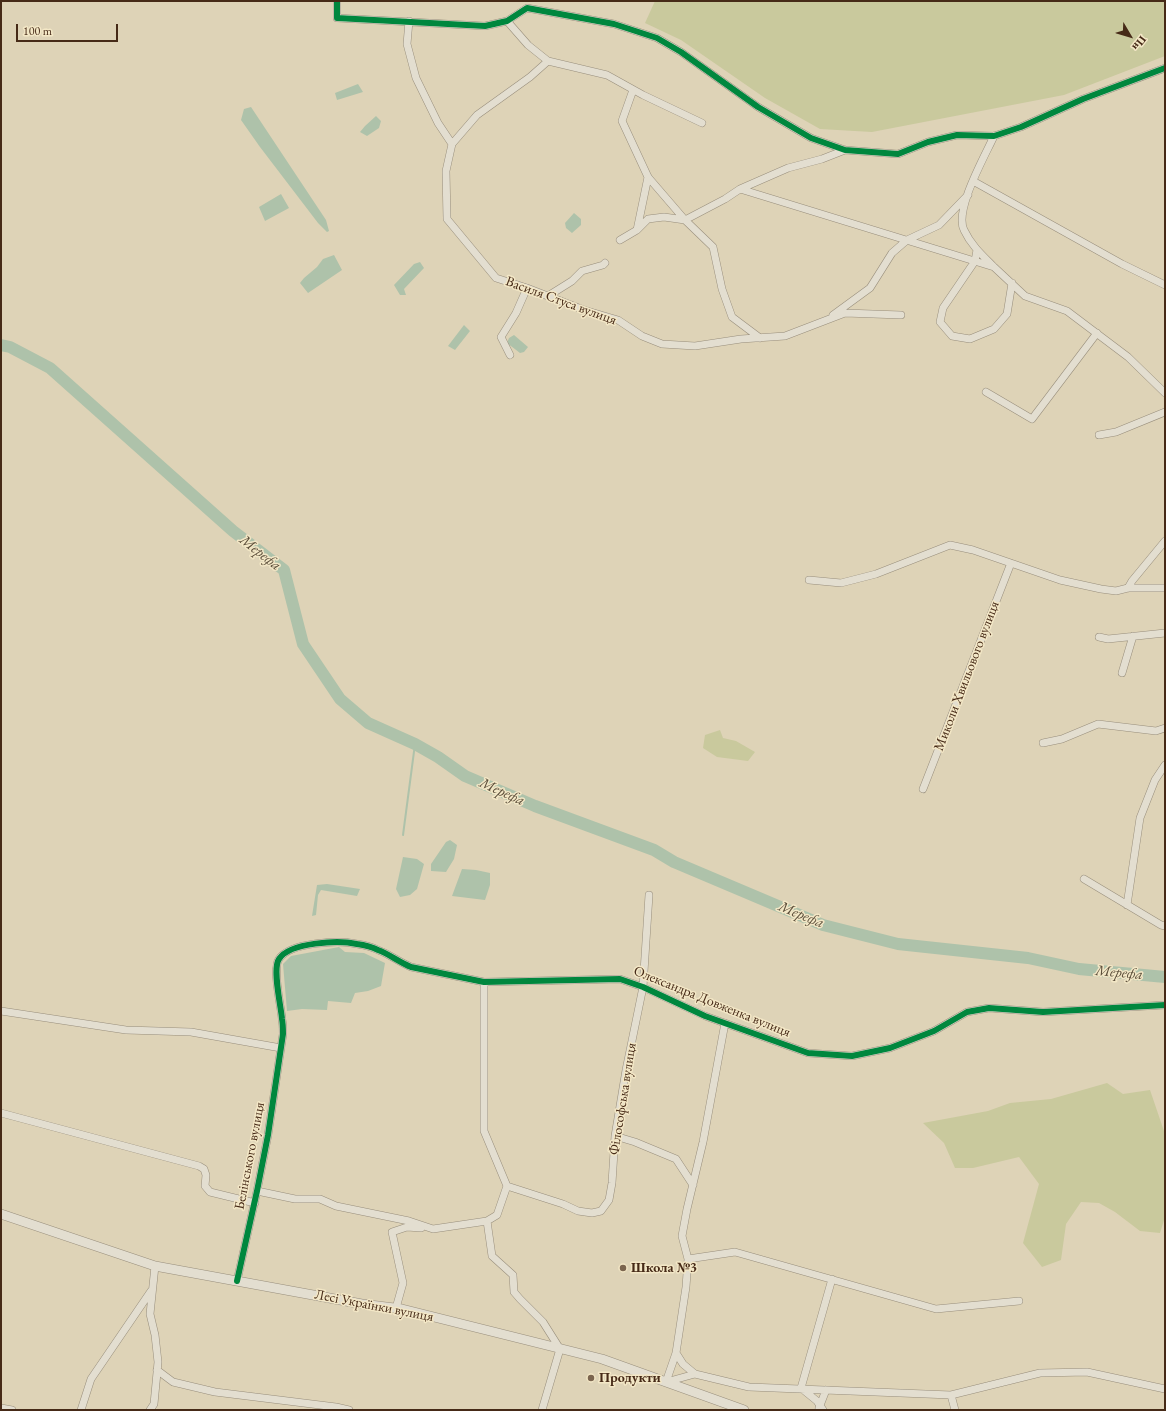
<!DOCTYPE html>
<meta charset="utf-8">
<style>
body{margin:0}
#map{position:relative;width:1166px;height:1411px;overflow:hidden;background:#ded3b7;font-family:"EB Garamond",serif}
canvas{display:block}
.frame{position:absolute;inset:0;border:2px solid #462a17;pointer-events:none}
.north{position:absolute;left:1110px;top:16px;width:40px;height:40px;-webkit-text-stroke:3px #f3e7c6;paint-order:stroke;rotate:128deg;font-size:11px;font-weight:700;line-height:16px;text-align:center;color:#462a17}
.north::after{content:'';display:block;margin:auto;width:14px;height:18px;background:#462a17;clip-path:polygon(50% 0,100% 100%,50% 72%,0 100%)}
.scale{position:absolute;left:16px;top:24px;width:102px;height:18px;box-sizing:border-box;border:2px solid #462a17;border-top:0;padding-left:5px;font-size:12px;line-height:14px;white-space:nowrap;color:#462a17;-webkit-text-stroke:3px #f3e7c6;paint-order:stroke}
</style>
<div id="map">
<canvas width="1166" height="1411"></canvas>
<div class="frame"></div>
<div class="north">Пн</div>
<div class="scale">100 m</div>
</div>
<script>
const ctx = document.querySelector('canvas').getContext('2d');
ctx.lineJoin = 'round';
function fillPath(path, color) {
  ctx.fillStyle = color;
  ctx.fill(path, 'evenodd');
}
function stroke(path, color, width, dash) {
  ctx.strokeStyle = color;
  ctx.lineWidth = width;
  ctx.lineCap = dash ? 'butt' : 'round';
  ctx.setLineDash(dash || []);
  ctx.stroke(path);
}
function drawText(font, color, halo, rows, align = 'center') {
  ctx.font = font + ' "EB Garamond",serif';
  ctx.lineWidth = 3;
  ctx.setLineDash([]);
  ctx.textBaseline = 'middle';
  ctx.strokeStyle = halo;
  ctx.fillStyle = color;
  for (const [text, x, y, turn = 0] of rows) {
    ctx.save();
    ctx.translate(x, y);
    ctx.rotate((+turn || 0) * Math.PI / 180);
    ctx.textAlign = isNaN(turn) ? turn : align;
    if (halo) ctx.strokeText(text, 0, 0);
    ctx.fillText(text, 0, 0);
    ctx.restore();
  }
}
fillPath(new Path2D(`
 M 655,1 L 1165,1 L 1165,56 L 1064,95 L 872,132 L 820,129 L 765,98 L 681,40 L 645,23 Z
 M 720,730 L 723,738 L 736,741 L 755,752 L 748,761 L 717,757 L 703,748 L 705,735 Z
 M 1107,1083 L 1123,1094 L 1150,1090 L 1165,1134 L 1165,1217 L 1160,1233 L 1140,1231 L 1115,1212 L 1099,1203 L 1081,1202 L 1066,1224 L 1061,1260 L 1042,1267 L 1023,1243 L 1039,1184 L 1019,1157 L 973,1168 L 955,1168 L 944,1143 L 923,1123 L 988,1111 L 1010,1103 L 1051,1099 Z`), '#c9c99d');
fillPath(new Path2D(`
 M 358,84 L 363,92 L 337,100 L 335,93 Z
 M 251,107 L 326,220 L 329,231 L 327,232 L 318,223 L 260,147 L 241,120 L 244,109 Z
 M 376,116 L 381,121 L 379,128 L 367,136 L 360,132 L 365,126 Z
 M 281,194 L 289,208 L 265,221 L 259,207 Z
 M 574,213 L 581,219 L 581,225 L 572,233 L 566,228 L 565,223 Z
 M 334,255 L 342,270 L 308,293 L 300,283 L 304,278 L 317,267 L 323,259 Z
 M 420,262 L 424,268 L 404,289 L 406,295 L 400,295 L 394,285 L 414,264 Z
 M 464,325 L 470,331 L 455,350 L 448,346 Z
 M 514,335 L 528,347 L 524,352 L 520,353 L 507,343 L 509,338 Z
 M 450,840 L 457,845 L 454,859 L 446,872 L 431,871 L 431,864 L 446,842 Z
 M 403,857 L 417,859 L 424,864 L 417,889 L 410,895 L 400,897 L 396,889 Z
 M 462,869 L 476,870 L 490,873 L 490,885 L 485,900 L 452,896 Z
 M 327,884 L 360,889 L 357,896 L 321,890 L 318,895 L 316,915 L 312,916 L 317,885 Z
 M 339,947 L 345,952 L 364,953 L 385,963 L 381,986 L 368,991 L 355,993 L 351,1003 L 328,1001 L 327,1010 L 302,1009 L 287,1011 L 283,964 L 291,956 Z`), '#aec2aa');
stroke(new Path2D(`
 M 403,835 L 415,744`), '#aec2aa', 2);
stroke(new Path2D(`
 M 1,345 L 10,347 L 50,368 L 233,531 L 284,570 L 303,644 L 340,699 L 368,723 L 415,744 L 438,757 L 465,776 L 535,806 L 654,850 L 674,862 L 823,925 L 898,944 L 1028,958 L 1079,969 L 1165,977`), '#aec2aa', 12);
const minor = new Path2D(`
 M 337,1 L 337,18 L 485,26 L 507,21 L 527,8 L 614,24 L 657,38 L 681,52 L 758,107 L 811,138 L 845,150 L 898,154 L 928,142 L 957,135 L 994,136 L 1021,127 L 1083,99 L 1165,68
 M 409,21 L 407,44 L 416,78 L 438,123 L 452,144 L 446,171 L 447,219 L 496,278 L 527,288 L 584,310 L 618,320 L 642,336 L 662,344 L 695,346 L 741,339 L 785,336 L 845,313 L 901,315
 M 507,21 L 528,45 L 548,61 L 607,75 L 643,95 L 702,123
 M 633,90 L 622,121 L 648,177 L 685,220 L 725,199 L 740,189 L 788,168 L 822,159 L 845,150
 M 452,144 L 477,115 L 530,77 L 548,61
 M 973,181 L 1122,264 L 1165,285
 M 740,189 L 994,267 L 1025,296 L 1067,311 L 1128,357 L 1165,393
 M 637,230 L 648,219 L 664,217 L 685,220 L 713,247 L 722,289 L 732,317 L 760,338
 M 620,240 L 637,230 L 648,177
 M 977,250 L 975,261 L 943,308 L 940,322 L 952,336 L 970,339 L 994,329 L 1007,314 L 1012,283
 M 993,266 C 982,255 971,245 964,230 C 954,210 985,156 994,136
 M 548,296 L 572,281 L 582,271 L 603,265 L 605,263
 M 833,315 L 870,288 L 892,253 L 907,240 L 939,225 L 968,195
 M 510,355 L 501,337 L 516,313 L 527,288
 M 986,392 L 1032,419 L 1097,333
 M 1099,435 L 1116,432 L 1165,412
 M 809,580 L 841,583 L 876,574 L 950,545 L 973,550 L 1060,580 L 1101,589 L 1116,591 L 1128,588 L 1165,588
 M 1128,588 L 1132,581 L 1165,541
 M 1099,637 L 1108,639 L 1165,633
 M 1122,673 L 1133,636
 M 1043,743 L 1062,739 L 1098,724 L 1156,731 L 1165,728
 M 923,789 L 1011,563
 M 1084,879 L 1161,925 L 1165,926
 M 1127,905 L 1140,818 L 1155,780 L 1165,765
 M 484,982 L 484,1131 L 507,1186 L 563,1204 L 578,1211 L 592,1213 L 601,1211 L 609,1200 L 612,1183 L 615,1136 L 626,1070 L 643,987 L 649,895
 M 1,1011 L 126,1030 L 191,1032 L 281,1048
 M 1,1113 L 199,1166 L 204,1169 L 206,1175 L 205,1186 L 210,1192 L 255,1203
 M 615,1136 L 635,1142 L 676,1159 L 693,1185
 M 257,1191 L 295,1199 L 320,1199 L 336,1206 L 409,1221 L 433,1229 L 487,1221 L 497,1215 L 507,1186
 M 487,1221 L 492,1256 L 513,1275 L 514,1292 L 520,1299 L 543,1322 L 560,1349 L 542,1410
 M 688,1259 L 735,1252 L 936,1309 L 1019,1301
 M 237,1281 L 257,1191 L 268,1135 L 283,1034 C 283,1029 283,1024 282,1019 C 281,1006 272,969 279,959 C 290,942 339,940 357,944 C 364,945 372,947 378,950 C 389,954 399,962 411,967 L 484,982 L 620,979 L 643,987 L 705,1016 L 808,1053 L 852,1056 L 890,1048 L 934,1031 L 967,1012 L 989,1008 L 1043,1012 L 1165,1005
 M 396,1308 L 403,1283 L 392,1232 L 407,1227 L 421,1228
 M 676,1353 L 683,1364 L 695,1374
 M 157,1370 L 173,1382 L 215,1392 L 336,1407 L 349,1410
 M 666,1382 L 695,1374 L 749,1387 L 951,1395 L 1040,1373 L 1087,1372 L 1165,1389
 M 666,1382 L 676,1353 L 686,1287 L 688,1259 L 682,1236 L 687,1209 L 703,1142 L 725,1023
 M 951,1395 L 955,1410
 M 1,1408 L 12,1410
 M 819,1408 L 826,1390
 M 81,1410 L 91,1379 L 151,1291
 M 150,1410 L 154,1404 L 158,1362 L 155,1335 L 150,1314 L 155,1266
 M 823,1410 L 817,1401 L 801,1388 L 832,1279`);
const tertiary = new Path2D(`
 M 1,1214 L 155,1266 L 362,1304 L 402,1309 L 602,1359 L 744,1410`);
stroke(minor, '#988e7c', 8);
stroke(tertiary, '#988e7c', 10);
stroke(minor, '#e3ded0', 7);
stroke(tertiary, '#e3ded0', 9);
stroke(new Path2D(`
 M 337,1 L 337,18 L 485,26 L 507,21 L 527,8 L 614,24 L 657,38 L 681,52 L 758,107 L 811,138 L 845,150 L 898,154 L 928,142 L 957,135 L 994,136 L 1021,127 L 1083,99 L 1165,68
 M 237,1281 L 257,1191 L 268,1135 L 283,1034 C 283,1029 283,1024 282,1019 C 281,1006 272,969 279,959 C 290,942 339,940 357,944 C 364,945 372,947 378,950 C 389,954 399,962 411,967 L 484,982 L 620,979 L 643,987 L 705,1016 L 808,1053 L 852,1056 L 890,1048 L 934,1031 L 967,1012 L 989,1008 L 1043,1012 L 1165,1005`), '#00873e', 6);
for (const [x, y, r, color] of [
 [623,1268,4,"#7b654f"],
 [591,1378,4,"#7b654f"]
]) {
  const dot = new Path2D();
  dot.arc(x, y, r, 0, 2 * Math.PI);
  ctx.fillStyle = color;
  ctx.fill(dot);
  stroke(dot, '#f3e7c6', 1.5);
}
drawText('14px', '#462a17', '#f3e7c6', [
 ["Василя Стуса вулиця",561,301,20],
 ["Миколи Хвильового вулиця",967,676,-69],
 ["Олександра Довженка вулиця",712,1002,22],
 ["Філософська вулиця",623,1099,-81],
 ["Белінського вулиця",250,1156,-79],
 ["Лесі Українки вулиця",374,1306,11]
]);
drawText('bold 14px', '#462a17', '#f3e7c6', [
 ["Школа №3",631,1268],
 ["Продукти",599,1378]
], 'left');
drawText('italic 15px', '#5b4e3a', '#f3e7c6', [
 ["Мерефа",260,553,38],
 ["Мерефа",502,792,24],
 ["Мерефа",801,915,22],
 ["Мерефа",1119,973,5]
]);
</script>
